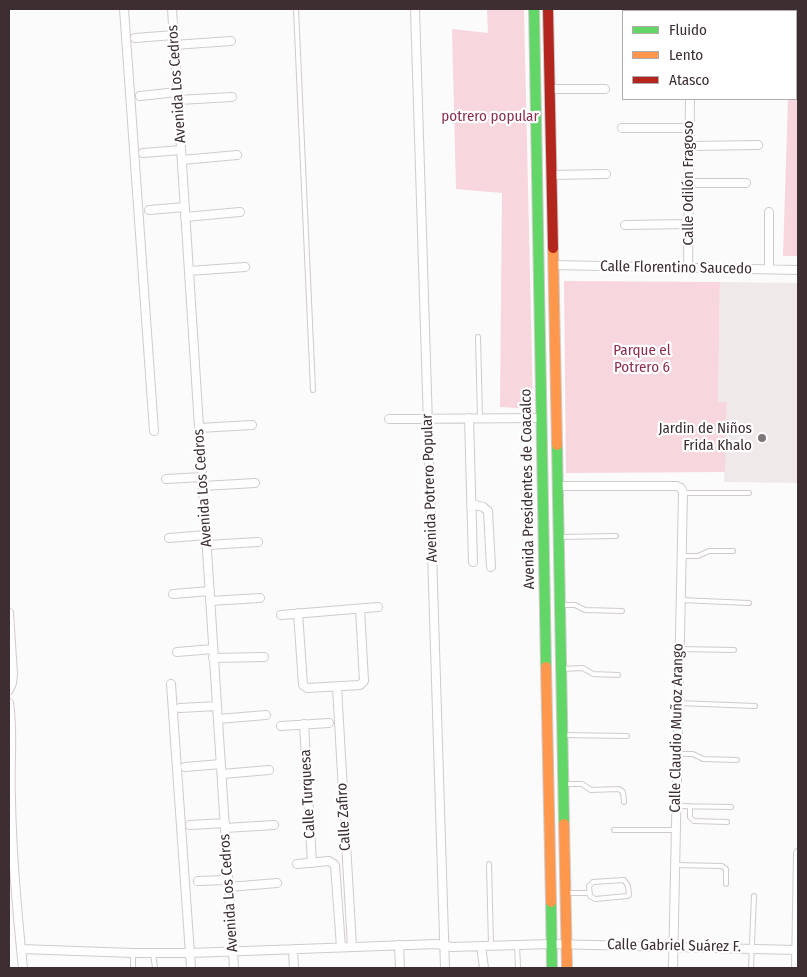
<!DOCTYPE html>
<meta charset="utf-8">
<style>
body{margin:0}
#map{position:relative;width:807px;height:977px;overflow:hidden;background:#fbfbfb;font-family:"Fira Sans Condensed",sans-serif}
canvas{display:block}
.frame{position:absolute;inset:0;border:10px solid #3c2e31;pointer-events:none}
.legend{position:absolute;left:622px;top:10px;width:175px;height:90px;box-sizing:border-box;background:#fff;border:1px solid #b1abad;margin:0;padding:6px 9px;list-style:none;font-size:15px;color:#3c2e31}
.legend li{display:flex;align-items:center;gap:10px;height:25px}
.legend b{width:25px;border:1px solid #b1abad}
</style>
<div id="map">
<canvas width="807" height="977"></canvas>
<div class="frame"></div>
<ul class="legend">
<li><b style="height:6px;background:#63d668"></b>Fluido</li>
<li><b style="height:6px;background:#ff974d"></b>Lento</li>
<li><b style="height:6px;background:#b3261e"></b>Atasco</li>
</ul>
</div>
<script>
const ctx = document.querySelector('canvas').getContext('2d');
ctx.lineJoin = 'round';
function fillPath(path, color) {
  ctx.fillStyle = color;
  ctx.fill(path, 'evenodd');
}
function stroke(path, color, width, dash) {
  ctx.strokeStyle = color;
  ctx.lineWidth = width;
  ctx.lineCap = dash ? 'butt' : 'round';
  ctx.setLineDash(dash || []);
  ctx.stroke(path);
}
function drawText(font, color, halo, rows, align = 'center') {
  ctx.font = font + ' "Fira Sans Condensed",sans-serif';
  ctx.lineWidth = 4.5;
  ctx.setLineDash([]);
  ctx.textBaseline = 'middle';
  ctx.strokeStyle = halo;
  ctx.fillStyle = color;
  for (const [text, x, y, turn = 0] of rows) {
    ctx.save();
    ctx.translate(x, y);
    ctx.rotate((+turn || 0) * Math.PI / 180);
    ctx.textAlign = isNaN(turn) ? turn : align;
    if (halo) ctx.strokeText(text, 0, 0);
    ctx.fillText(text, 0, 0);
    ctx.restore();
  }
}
fillPath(new Path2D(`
 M 720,282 L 798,283 L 798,483 L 724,482 L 727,402 L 718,402 Z`), '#efe9ea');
fillPath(new Path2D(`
 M 487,9 L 524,9 L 533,409 L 500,407 L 502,193 L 456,189 L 452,29 L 488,33 Z
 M 791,9 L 798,9 L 798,256 L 783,256 L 788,99 L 796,99 L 796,11 L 791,11 Z
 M 564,281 L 720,282 L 718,402 L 727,402 L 725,472 L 566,473 Z`), '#f8d6de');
const lane = new Path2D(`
 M 296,9 L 313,390
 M 478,337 L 480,418
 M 683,493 L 749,493
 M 559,537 L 616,536
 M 681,556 L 698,556 L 709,551 L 733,551
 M 680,600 L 749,603
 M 560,605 L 575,605 L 585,610 L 622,611
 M 679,649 L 734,650
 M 561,669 L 583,668 L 593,674 L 618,675
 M 678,703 L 755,706
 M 563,735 L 627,736
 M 677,754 L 693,754 L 703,759 L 737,760
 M 564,784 L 582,784 L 591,790 L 619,789 L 623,792 L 624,802
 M 676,806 L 731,807
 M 690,806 L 690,817 L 694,821 L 727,822
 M 614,830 L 675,830
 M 489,864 L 491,945
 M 675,865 L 722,866 L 726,869 L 726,884
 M 624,880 L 628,886 L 629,895 L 627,896 L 595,899 L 590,896 L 589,886 L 593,882 Z
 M 566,893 L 589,893
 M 517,944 L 518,968
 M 133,953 L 133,968
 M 153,953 L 155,968
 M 751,968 L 754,896`);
const street = new Path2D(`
 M 124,9 L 154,431
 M 172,9 L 234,968
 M 415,9 L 445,968
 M 690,11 L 690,9
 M 135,38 L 174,35
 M 174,45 L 231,41
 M 550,89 L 605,89
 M 140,96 L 177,92
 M 178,100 L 232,97
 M 622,128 L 689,128
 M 689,146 L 758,145
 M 143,153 L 181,150
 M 182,160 L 237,155
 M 551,175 L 606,174
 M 689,183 L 746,183
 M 149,210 L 185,207
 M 185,217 L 240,212
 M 625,225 L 688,224
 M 553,265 L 798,270
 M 688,268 L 690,99
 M 769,269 L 769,212
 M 189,271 L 245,267
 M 469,418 L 473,562
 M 389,419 L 541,418
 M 199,428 L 252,425
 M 166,479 L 202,477
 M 203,486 L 255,483
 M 558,486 L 677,486 L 681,488 L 683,493 L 673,968
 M 471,504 L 483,507 L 488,511 L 491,567
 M 169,538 L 206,535
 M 207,545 L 258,542
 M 173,594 L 210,591
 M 210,601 L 260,598
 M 9,613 L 13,674 L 12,683 L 9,690
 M 298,613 L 303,685 L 307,688 L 360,685 L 364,681 L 360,609
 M 281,615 L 378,607
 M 177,652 L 213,649
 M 213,658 L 264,657
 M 171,684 L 191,968
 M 337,687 L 352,947
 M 9,703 C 14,734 9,767 11,799 C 12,856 17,912 23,968
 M 180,708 L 217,706
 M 218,719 L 266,715
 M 304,724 L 312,863
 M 281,726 L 329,723
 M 185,767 L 221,764
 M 222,774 L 269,770
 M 190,825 L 225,823
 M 225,828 L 274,825
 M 297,864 L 329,861 L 335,865 L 341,947
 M 198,881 L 228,880
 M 229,887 L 277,883
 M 399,945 L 400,968
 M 481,946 L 484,968
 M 21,949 L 133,953 L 190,953 L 436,944 L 452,947 L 551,944 L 796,950
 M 293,949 L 294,968
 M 796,968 L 798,853`);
const fast = new Path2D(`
 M 534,9 L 546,667
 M 557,445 L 564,824
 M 551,902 L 552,968`);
const slow = new Path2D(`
 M 553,248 L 557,445
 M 546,667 L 551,902
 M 564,824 L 567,968`);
const jam = new Path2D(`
 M 548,9 L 553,248`);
stroke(lane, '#d1cacc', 6);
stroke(street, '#d1cacc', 10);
stroke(fast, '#d1cacc', 12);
stroke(slow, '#d1cacc', 12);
stroke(jam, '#d1cacc', 12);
stroke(lane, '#fefefe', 4);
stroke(street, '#fefefe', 8);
stroke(fast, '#63d668', 10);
stroke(slow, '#ff974d', 10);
stroke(jam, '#b3261e', 10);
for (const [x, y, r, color] of [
 [762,438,5,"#7f7678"]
]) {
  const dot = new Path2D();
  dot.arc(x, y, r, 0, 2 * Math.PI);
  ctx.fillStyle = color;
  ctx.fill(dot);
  stroke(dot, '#fff', 2);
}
drawText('15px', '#3c2e31', '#fff', [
 ["Avenida Los Cedros",177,84,-94],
 ["Calle Odilón Fragoso",689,183,-90],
 ["Calle Florentino Saucedo",676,268,1],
 ["Avenida Los Cedros",203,488,-94],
 ["Avenida Potrero Popular",430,488,-92],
 ["Avenida Presidentes de Coacalco",528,489,-91],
 ["Calle Claudio Muñoz Arango",677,728,-89],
 ["Calle Turquesa",308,794,-93],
 ["Calle Zafiro",344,817,-93],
 ["Avenida Los Cedros",229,893,-94],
 ["Calle Gabriel Suárez F.",674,946,1]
]);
drawText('15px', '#8e2e4e', '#fff', [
 ["potrero popular",490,117],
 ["Parque el",642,351],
 ["Potrero 6",642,368]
]);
drawText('15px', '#3c2e31', '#fff', [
 ["Jardin de Niños",752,429],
 ["Frida Khalo",752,446]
], 'right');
</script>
